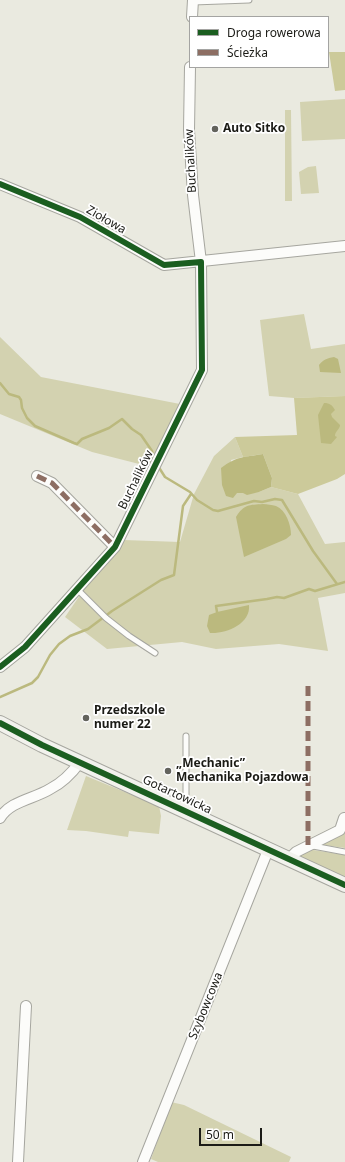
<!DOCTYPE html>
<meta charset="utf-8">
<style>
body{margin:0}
#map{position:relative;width:345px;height:1162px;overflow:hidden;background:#eaeae0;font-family:"Noto Sans",sans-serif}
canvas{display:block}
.legend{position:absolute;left:189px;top:16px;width:140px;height:52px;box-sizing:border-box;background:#fff;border:1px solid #a4a4a2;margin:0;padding:5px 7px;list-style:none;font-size:12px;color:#1b1b16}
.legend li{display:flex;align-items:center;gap:8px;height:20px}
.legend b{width:20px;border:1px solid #a4a4a2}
.scale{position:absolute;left:199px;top:1128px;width:63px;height:18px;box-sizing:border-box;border:2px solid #1b1b16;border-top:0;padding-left:5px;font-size:12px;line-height:14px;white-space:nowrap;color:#1b1b16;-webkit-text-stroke:3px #fff;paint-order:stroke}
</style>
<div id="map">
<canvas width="345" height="1162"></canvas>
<ul class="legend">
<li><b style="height:5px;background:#1b5e20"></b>Droga rowerowa</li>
<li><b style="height:5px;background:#8d6e63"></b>Ścieżka</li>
</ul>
<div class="scale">50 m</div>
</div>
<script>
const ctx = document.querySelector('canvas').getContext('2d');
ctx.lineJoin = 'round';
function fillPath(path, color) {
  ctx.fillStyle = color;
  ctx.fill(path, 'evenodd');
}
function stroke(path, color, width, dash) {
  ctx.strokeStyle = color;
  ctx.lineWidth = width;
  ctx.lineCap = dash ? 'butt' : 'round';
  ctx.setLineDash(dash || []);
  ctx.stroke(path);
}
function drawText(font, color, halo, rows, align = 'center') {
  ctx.font = font + ' "Noto Sans",sans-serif';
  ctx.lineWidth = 3.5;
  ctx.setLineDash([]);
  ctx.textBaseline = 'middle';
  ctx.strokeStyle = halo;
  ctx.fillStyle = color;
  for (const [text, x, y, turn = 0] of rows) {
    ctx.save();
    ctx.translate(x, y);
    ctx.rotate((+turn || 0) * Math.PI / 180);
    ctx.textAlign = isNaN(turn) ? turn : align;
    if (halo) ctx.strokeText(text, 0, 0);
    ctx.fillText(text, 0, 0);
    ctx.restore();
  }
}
fillPath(new Path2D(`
 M 345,99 L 345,139 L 302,141 L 300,102 Z
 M 285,110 L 291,110 L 292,201 L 285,201 Z
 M 316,166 L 319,193 L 301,194 L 299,172 L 308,167 Z
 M 304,314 L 311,349 L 345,344 L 345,396 L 294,398 L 269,396 L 260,320 Z
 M 0,337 L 41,377 L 180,404 L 151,467 L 92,452 L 0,414 Z
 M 235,437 L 243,457 L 231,460 L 237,493 L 259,492 L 271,487 L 298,494 L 325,544 L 345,542 L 345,593 L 318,598 L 328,651 L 279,644 L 216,649 L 182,642 L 107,649 L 65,617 L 87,585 L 124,540 L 180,542 L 194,494 L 214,456 Z
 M 86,776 L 159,806 L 161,816 L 159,834 L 129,831 L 128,837 L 86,831 L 67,830 Z
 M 345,830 L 345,848 L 316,844 Z
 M 307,849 L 345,855 L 345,883 L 296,855 Z
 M 171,1102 L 184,1105 L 291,1157 L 289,1162 L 158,1162 L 151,1159 Z`), '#d3d2b0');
fillPath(new Path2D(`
 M 329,52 L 345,52 L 345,90 L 335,91 Z
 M 345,396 L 345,474 L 337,479 L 298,494 L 271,487 L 272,478 L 263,454 L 243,457 L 235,437 L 297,435 L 294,398 Z`), '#ccca9a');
fillPath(new Path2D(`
 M 334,357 L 338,359 L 341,373 L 320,372 L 319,365 C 323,360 327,358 334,357 Z
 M 324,403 C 330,403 332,405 335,410 L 331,414 L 332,417 L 340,425 C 340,429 335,431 335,436 L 337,437 L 331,444 L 321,443 L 318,415 Z
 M 263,454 L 272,478 L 271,487 L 259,492 L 247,495 L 243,493 L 237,493 L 233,498 L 226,496 L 222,485 L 221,468 C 237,456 245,457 263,454 Z
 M 263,504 C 267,504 272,505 276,506 C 286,510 291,525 291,535 L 286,539 L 244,557 L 236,517 C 244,504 249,505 263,504 Z
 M 249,605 C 251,624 226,634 210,633 L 207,626 L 209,615 L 217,612 Z`), '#bbb97e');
stroke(new Path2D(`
 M 0,383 L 9,394 L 19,397 L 21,400 L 22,408 L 27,418 L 35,426 L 74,443 L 77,444 L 82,439 L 109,428 L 122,419 L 132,429 L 141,435 L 152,451 L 153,456 L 151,462
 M 158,466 L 165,477 L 190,492 L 197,500 L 213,510 L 218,511 L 254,501 L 262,502 L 275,499 L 282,500 L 313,551 L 337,584
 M 217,612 L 216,606 L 267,599 L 277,597 L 284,598 L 309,589 L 315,591 L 345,582
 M 0,697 L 32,683 L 38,677 L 50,655 L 59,644 L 70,636 L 88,629 L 112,611 L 161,580 L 174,575 L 183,506 L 191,494`), '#bbb97e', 2.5);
const lane = new Path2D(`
 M 193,2 L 249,0
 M 77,589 L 106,618 L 129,636 L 155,653
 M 183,809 L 186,800 L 186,736
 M 313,846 L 345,852`);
const street = new Path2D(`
 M 192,17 L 193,0
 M 0,184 L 80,217 L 164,265 L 345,246
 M 37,476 L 52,483 L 115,547
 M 0,667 L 25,647 L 115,547 L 202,370 L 201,262 L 193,195 L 189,130 L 190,67
 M 0,818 C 10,801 34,799 50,789 C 62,783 72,773 80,762
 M 289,859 L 296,852 L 340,830 L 344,818
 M 18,1162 L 26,1006
 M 143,1162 L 268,850`);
const secondary = new Path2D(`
 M 0,723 L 42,745 L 345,885`);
stroke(lane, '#a6a69f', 7);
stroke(street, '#a6a69f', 12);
stroke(secondary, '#a6a69f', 16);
stroke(lane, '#fcfcfa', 5);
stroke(street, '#fcfcfa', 10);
stroke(secondary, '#f2f2ed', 14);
stroke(new Path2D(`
 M 37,476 L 52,483 L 115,547
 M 308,686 L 308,845`), '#8d6e63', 5, [10, 5]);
stroke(new Path2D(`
 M 0,184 L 80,217 L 164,265 L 201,262 L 202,370 L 115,547 L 25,647 L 0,667
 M 0,723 L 42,745 L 345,885`), '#1b5e20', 6);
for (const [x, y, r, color] of [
 [215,129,4,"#63635d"],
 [86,718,4,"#63635d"],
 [168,771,4,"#63635d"]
]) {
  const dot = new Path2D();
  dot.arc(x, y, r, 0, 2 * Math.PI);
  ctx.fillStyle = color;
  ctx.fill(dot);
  stroke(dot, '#fff', 1.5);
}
drawText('bold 12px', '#1b1b16', '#fff', [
 ["Auto Sitko",223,129],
 ["Przedszkole",94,711],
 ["numer 22",94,725],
 ["„Mechanic”",176,764],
 ["Mechanika Pojazdowa",176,778]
], 'left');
drawText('12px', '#1b1b16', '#fff', [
 ["Buchalików",191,161,-93],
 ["Ziołowa",106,220,30],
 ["Buchalików",136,480,-64],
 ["Gotartowicka",177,795,25],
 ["Szybowcowa",206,1006,-68]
]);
</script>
